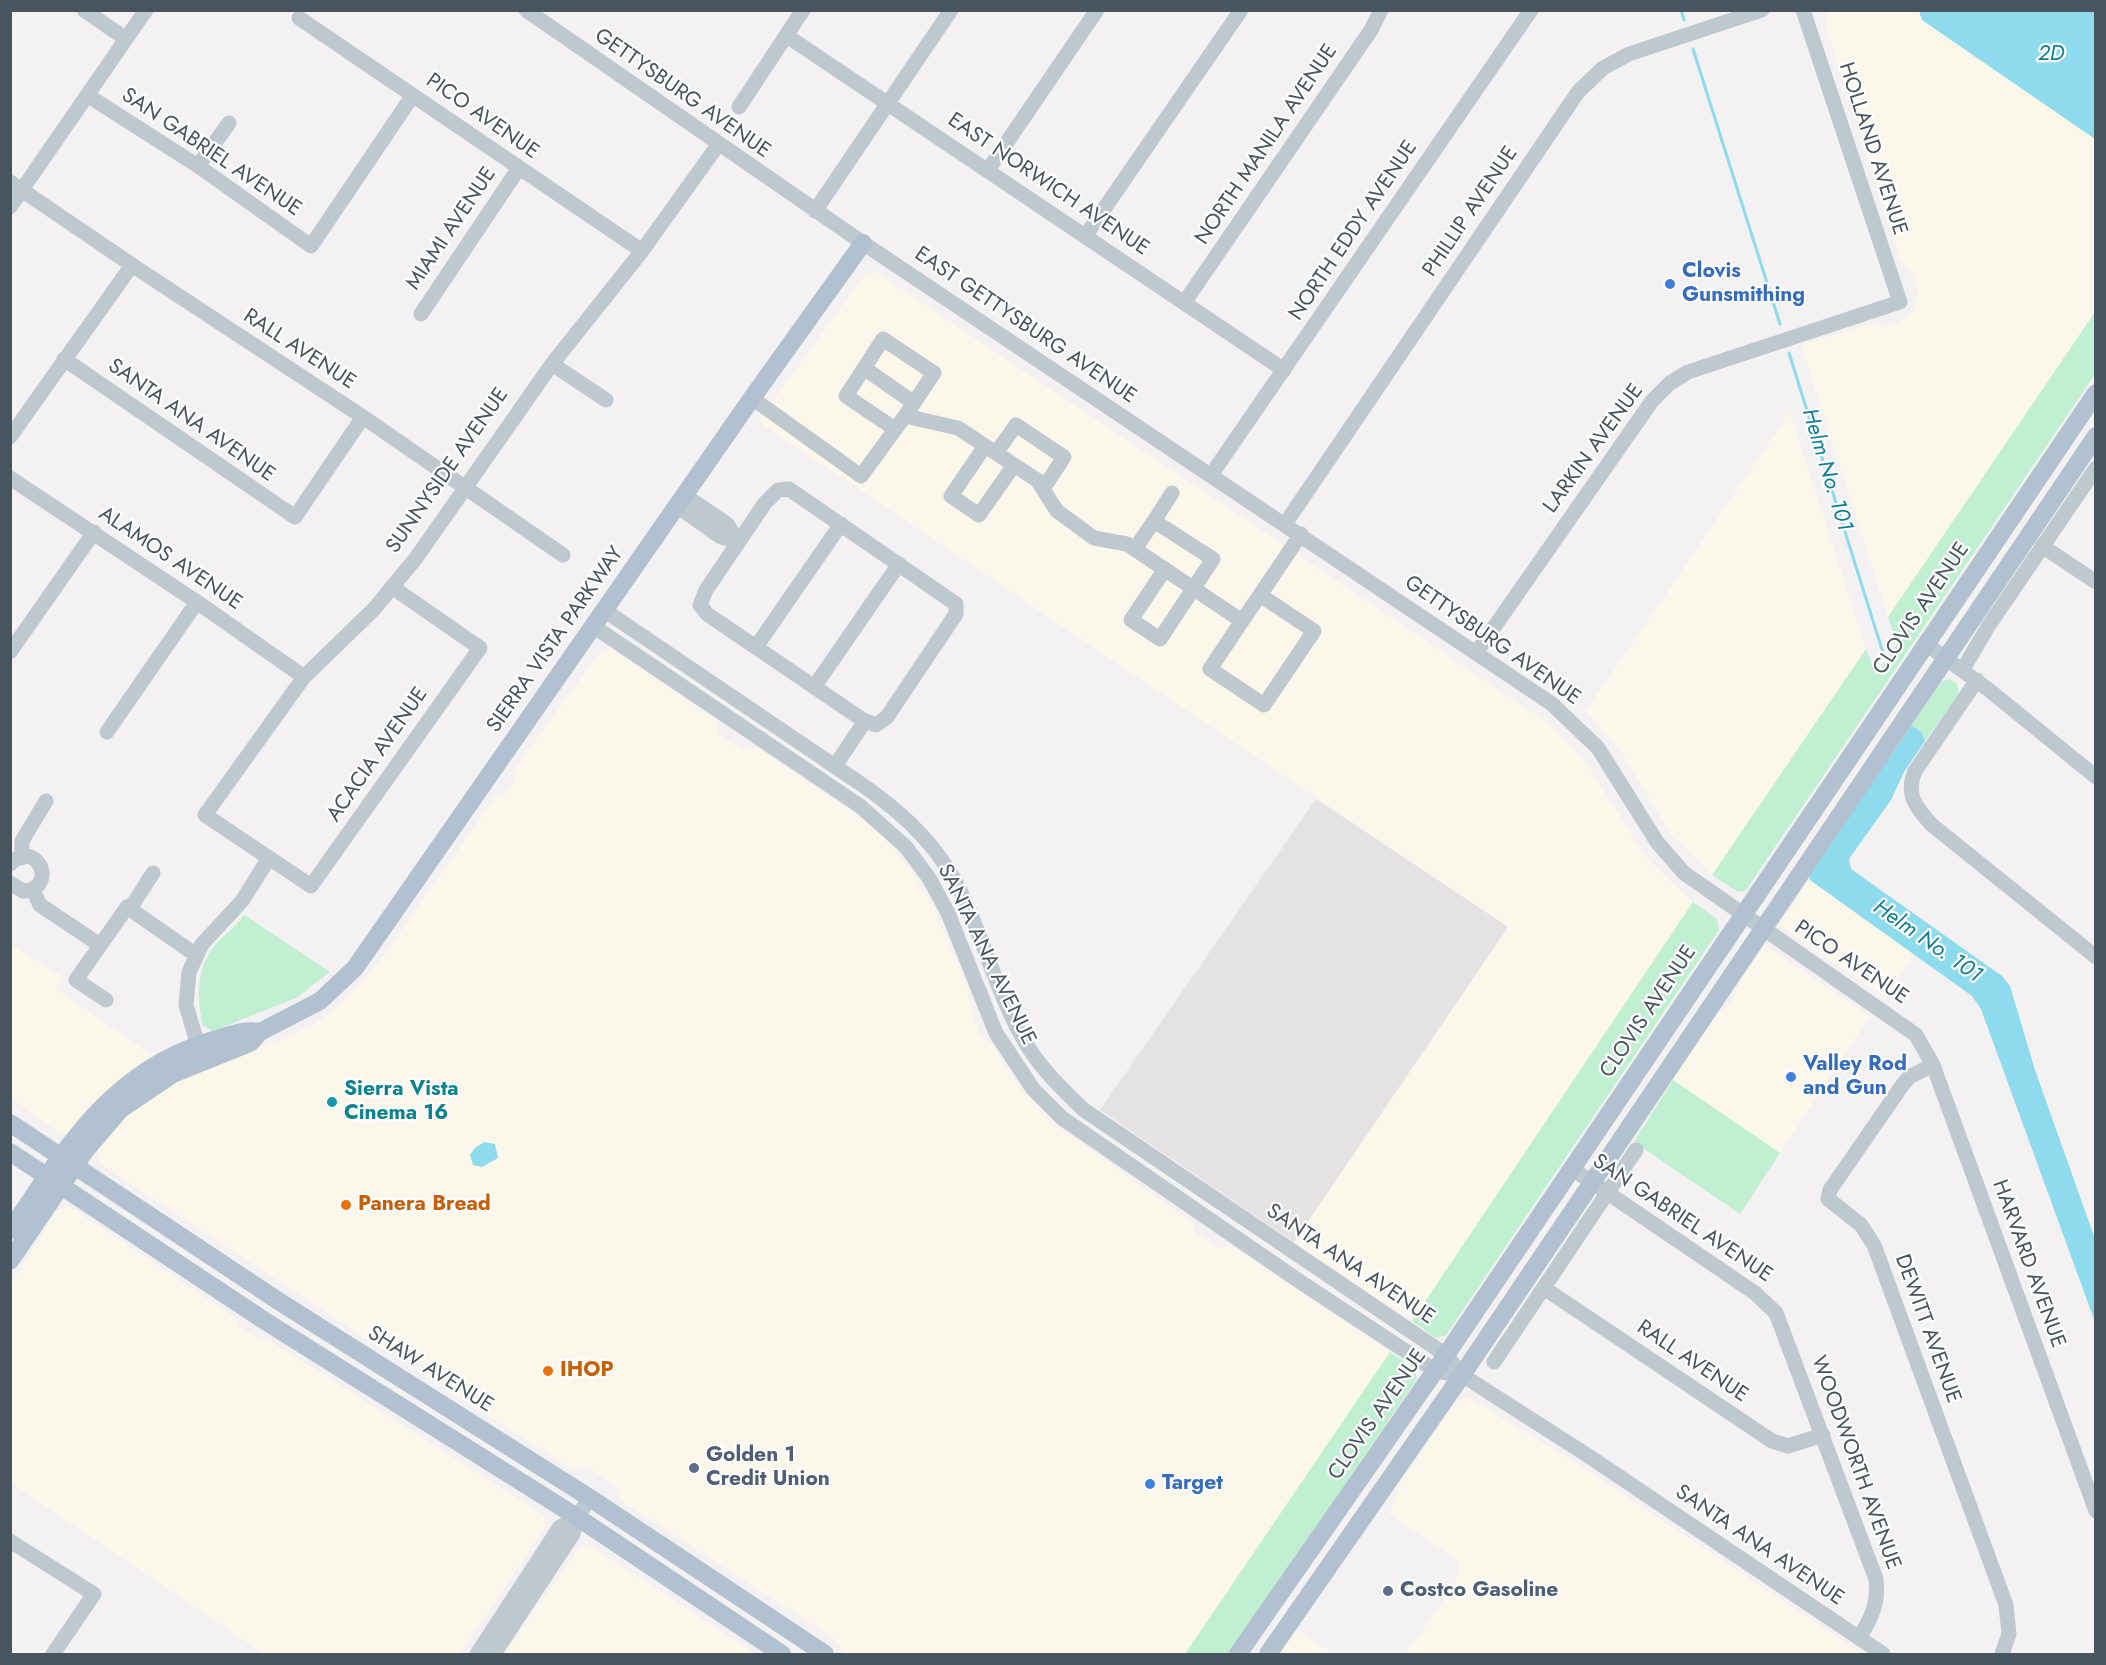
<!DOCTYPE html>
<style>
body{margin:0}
#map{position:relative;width:2106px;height:1665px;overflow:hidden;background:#f3f1f1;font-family:Jost,sans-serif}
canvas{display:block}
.frame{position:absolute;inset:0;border:12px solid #48545e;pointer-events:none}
</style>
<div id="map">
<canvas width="2106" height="1665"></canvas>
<div class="frame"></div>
</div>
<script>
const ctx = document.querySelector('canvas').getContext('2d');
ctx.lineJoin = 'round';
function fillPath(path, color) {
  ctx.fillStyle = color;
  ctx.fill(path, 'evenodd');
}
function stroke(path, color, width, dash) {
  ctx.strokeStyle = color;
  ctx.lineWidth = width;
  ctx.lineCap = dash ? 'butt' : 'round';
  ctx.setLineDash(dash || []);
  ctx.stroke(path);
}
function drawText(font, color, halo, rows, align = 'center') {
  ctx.font = font + ' Jost,sans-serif';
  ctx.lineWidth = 4.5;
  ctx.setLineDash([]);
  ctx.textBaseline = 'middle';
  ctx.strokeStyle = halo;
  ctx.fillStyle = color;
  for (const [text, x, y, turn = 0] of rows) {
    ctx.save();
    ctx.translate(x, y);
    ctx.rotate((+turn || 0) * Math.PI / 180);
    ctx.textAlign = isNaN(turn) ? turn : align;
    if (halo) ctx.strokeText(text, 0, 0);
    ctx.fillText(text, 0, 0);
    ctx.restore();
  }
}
fillPath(new Path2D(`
 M 1826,11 L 1919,11 L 1922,20 L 2095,139 L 2095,312 L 1888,617 L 1801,345 L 1866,325 L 1896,324 L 1907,318 L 1914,309 L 1918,291 L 1914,278 L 1900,259 L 1825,24 Z
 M 876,272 L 1550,724 L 1587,764 L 1647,859 L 1693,902 L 1412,1321 L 1294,1242 L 1508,927 L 758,421 L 866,273 Z
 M 1790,412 L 1866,649 L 1712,875 L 1672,836 L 1621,752 L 1586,711 Z
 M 613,650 L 718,721 L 719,735 L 743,750 L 757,747 L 861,818 L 887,841 L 909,867 L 934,908 L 969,991 L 968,998 L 980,1037 L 991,1042 L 1016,1082 L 1051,1121 L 1193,1223 L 1197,1234 L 1219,1248 L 1232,1246 L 1390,1352 L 1185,1654 L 846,1654 L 832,1637 L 622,1501 L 617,1487 L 587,1467 L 574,1470 L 426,1377 L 423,1365 L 398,1351 L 387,1352 L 99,1163 L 97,1151 L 105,1136 L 123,1117 L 187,1075 L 289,1036 L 316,1023 L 329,1014 L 359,985 L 385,954 L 496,796 L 503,797 L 515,780 L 512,773 L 599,653 Z
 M 1810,880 L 1915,954 L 1885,997 L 1781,927 L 1781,923 Z
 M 10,944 L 63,977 L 56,989 L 153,1056 L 138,1065 L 102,1094 L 87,1108 L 69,1132 L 61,1134 L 11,1098 Z
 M 1763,947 L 1767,947 L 1870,1016 L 1780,1153 L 1673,1080 L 1721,1009 L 1726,1008 L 1736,994 L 1735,989 Z
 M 70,1207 L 236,1318 L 239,1327 L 261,1340 L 269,1340 L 545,1516 L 547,1525 L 460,1654 L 264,1654 L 11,1483 L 11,1284 L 57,1210 Z
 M 1469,1398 L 1570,1459 L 1863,1654 L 1406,1654 L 1453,1586 L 1459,1567 L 1458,1560 L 1389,1514 L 1396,1497 L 1395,1490 L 1459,1399 Z
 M 589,1546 L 653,1586 L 755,1654 L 504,1654 L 579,1548 Z
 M 1299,1631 L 1322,1647 L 1332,1654 L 1279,1654 L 1294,1633 Z`), '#fcf7eb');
fillPath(new Path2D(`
 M 1316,799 L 1508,927 L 1294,1242 L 1100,1110 Z`), '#e4e2e3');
fillPath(new Path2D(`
 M 2095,312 L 2095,374 L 1746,890 L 1738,892 L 1712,875 L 1866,649 L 1876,675 L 1897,644 L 1888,617 Z
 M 1950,679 L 1957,684 L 1959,694 L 1925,741 L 1922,733 L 1912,725 L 1941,682 Z
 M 1693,902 L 1717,919 L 1719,930 L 1446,1335 L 1436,1338 L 1412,1321 Z
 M 244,915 L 330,972 L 296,998 L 213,1031 L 203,1025 C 196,995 196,966 218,942 C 227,932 237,926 244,915 Z
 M 1673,1080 L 1780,1153 L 1740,1214 L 1634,1142 Z
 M 1390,1352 L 1415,1369 L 1417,1379 L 1228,1654 L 1185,1654 Z`), '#c0f0d1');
fillPath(new Path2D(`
 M 1919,11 L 2095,11 L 2095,139 L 1922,20 Z
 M 1912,725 L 1922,733 L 1925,741 L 1904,772 L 1891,800 L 1849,859 L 1851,869 L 2002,976 L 2010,986 L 2035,1070 L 2095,1239 L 2095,1322 L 1981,1009 L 1972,996 L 1810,880 L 1809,874 Z
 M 484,1142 L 495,1144 L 498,1158 L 482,1167 L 473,1165 L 470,1155 L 475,1148 Z`), '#8ddbec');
stroke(new Path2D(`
 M 1681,10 L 1684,20
 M 1693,49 L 1780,324
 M 1789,353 L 1884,656`), '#8ddbec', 3);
stroke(new Path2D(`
 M 84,10 L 126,39
 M 526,10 L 863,243 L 1552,704 L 1598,748 L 1657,842 L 1684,873 L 1916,1035 L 1933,1065 L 2096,1511
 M 299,18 L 642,251
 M 787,36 L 1284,370
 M 87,95 L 198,166 L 311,246 L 413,95
 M 739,107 L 803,10
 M 198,166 L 229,123
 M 988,170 L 1097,10
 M 10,182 L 132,265 L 363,417 L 563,555
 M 10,207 L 146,10
 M 815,211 L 951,10
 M 1086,235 L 1241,10
 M 1184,303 L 1371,30 L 1381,10
 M 421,314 L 519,168
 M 64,359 L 295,517 L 363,417
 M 552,364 L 606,400
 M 864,368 L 914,403
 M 752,398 L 861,476 L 905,416 L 958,428 L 1037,480 L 1057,511 L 1094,538 L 1127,544 L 1242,621 L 1210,669 L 1264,705 L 1314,631 L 1260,595 L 1301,534
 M 895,429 L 846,396 L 883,339 L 934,373 L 905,416
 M 10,437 L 132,265
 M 985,446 L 951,496 L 979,515 L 1014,465
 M 996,453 L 1016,425 L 1064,457 L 1043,489
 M 1211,475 L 1531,10
 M 10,478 L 197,602 L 304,677
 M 789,489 L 956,604 L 956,614 L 887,717 L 876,725 L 863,720 L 707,614 L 700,605 L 706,590 L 765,503 L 778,490 Z
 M 684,495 L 727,524 L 738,542
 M 677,506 L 719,536 L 738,542
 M 1154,521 L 1172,493
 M 1285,524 L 1578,92 L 1603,68 L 1629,54 L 1762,10
 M 2042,546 L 2096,582
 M 1135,549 L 1154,521 L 1213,559 L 1160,639 L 1131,620 L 1165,569
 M 392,587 L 480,648 L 311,886 L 205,815 L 304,677 L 374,609 L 416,558 L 552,364 L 642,251 L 718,145
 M 604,610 L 861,784 C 897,809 928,836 951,874 C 980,924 992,982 1020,1033 C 1035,1063 1060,1087 1084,1110 L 1446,1355 L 1462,1375 L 1587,1455 L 1883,1654
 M 1242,621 L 1260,595
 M 593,626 L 860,806 L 906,847 L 929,878 L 948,913 L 996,1033 L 1033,1089 L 1062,1118 L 1302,1283 L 1436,1371 L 1447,1373
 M 1926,644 L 1989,690 L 2096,777
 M 756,647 L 841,524
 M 10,652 L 94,532
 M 1476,653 L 1652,401 L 1670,383 L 1688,372 L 1900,302 L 1803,10
 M 1963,669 L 1989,625 L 2096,468
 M 1977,680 L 1915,771 C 1905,794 1916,808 1932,825 L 2096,957
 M 814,687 L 899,564
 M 107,732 L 197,602
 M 835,766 L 865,721
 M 22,856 L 22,841 L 46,801
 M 10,864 L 16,859 L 28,856 C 49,863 46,891 23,891 L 10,883
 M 153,873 L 133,904 L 127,907 L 196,955
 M 33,890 L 40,905 L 100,945
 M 106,1000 L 76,980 L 127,907
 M 198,1045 L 186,1005 L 189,972 L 202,944 L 242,901 L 269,858
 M 1933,1065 L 1909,1077 L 1901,1087 L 1830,1190 L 1828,1199 L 1861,1225 L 1874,1245 L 2006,1605 L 2009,1634 L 2002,1654
 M 1571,1168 L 1755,1293 L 1776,1313 L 1876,1579 C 1879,1603 1871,1619 1859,1638
 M 1544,1288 L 1772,1441 L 1788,1446 L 1823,1435
 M 1494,1362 L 1636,1150
 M 10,1541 L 94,1594 L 53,1654
 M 477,1654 L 559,1528 L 577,1517
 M 494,1654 L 573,1534 L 577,1517 L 590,1498`), '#bec8cf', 15);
stroke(new Path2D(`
 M 10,1123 L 280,1302 L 590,1498 L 825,1654
 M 10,1152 L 265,1321 L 577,1517 L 782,1654
 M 10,1231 C 64,1151 109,1073 207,1042 C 225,1037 241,1029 260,1032
 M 10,1261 L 85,1151 L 121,1109 L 173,1074 L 250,1043 L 260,1032 L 320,1001 L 355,968 L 752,398 L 863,243
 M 1238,1654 L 1446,1355 L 2096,393
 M 1268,1654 L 1462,1375 L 2096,436`), '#b1c1cf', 18);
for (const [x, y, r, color] of [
 [1670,284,6,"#3f7fe0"],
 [1791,1077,6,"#3f7fe0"],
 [332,1102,6,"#0f9aa8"],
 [346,1205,6,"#e8710a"],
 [548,1371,6,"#e8710a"],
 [694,1468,6,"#5c6f8a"],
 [1150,1484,6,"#3f7fe0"],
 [1388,1591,6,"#5c6f8a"]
]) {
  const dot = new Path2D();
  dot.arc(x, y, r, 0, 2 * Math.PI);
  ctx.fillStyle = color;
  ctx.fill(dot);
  stroke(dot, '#fff', 2);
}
drawText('21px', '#48545e', '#fff', [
 ["GETTYSBURG AVENUE",682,94,35],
 ["PICO AVENUE",482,117,35],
 ["NORTH MANILA AVENUE",1267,145,-56],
 ["HOLLAND AVENUE",1872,149,72],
 ["SAN GABRIEL AVENUE",211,153,34],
 ["EAST NORWICH AVENUE",1048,185,34],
 ["PHILLIP AVENUE",1471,212,-56],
 ["MIAMI AVENUE",452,229,-56],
 ["NORTH EDDY AVENUE",1354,231,-56],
 ["EAST GETTYSBURG AVENUE",1025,326,34],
 ["RALL AVENUE",299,350,33],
 ["SANTA ANA AVENUE",191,421,35],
 ["LARKIN AVENUE",1594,449,-54],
 ["SUNNYSIDE AVENUE",448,471,-55],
 ["ALAMOS AVENUE",170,559,34],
 ["CLOVIS AVENUE",1922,609,-56],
 ["SIERRA VISTA PARKWAY",556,640,-55],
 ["GETTYSBURG AVENUE",1492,641,35],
 ["ACACIA AVENUE",378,755,-55],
 ["SANTA ANA AVENUE",986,955,64],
 ["PICO AVENUE",1851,963,34],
 ["CLOVIS AVENUE",1649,1012,-56],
 ["SAN GABRIEL AVENUE",1682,1219,34],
 ["HARVARD AVENUE",2028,1264,70],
 ["SANTA ANA AVENUE",1350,1265,34],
 ["DEWITT AVENUE",1927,1329,70],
 ["RALL AVENUE",1692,1362,34],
 ["SHAW AVENUE",430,1370,32],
 ["CLOVIS AVENUE",1378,1415,-55],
 ["WOODWORTH AVENUE",1855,1463,70],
 ["SANTA ANA AVENUE",1759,1546,34]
]);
drawText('bold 21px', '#366cbe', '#fff', [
 ["Clovis",1682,272],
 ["Gunsmithing",1682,296],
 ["Valley Rod",1803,1065],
 ["and Gun",1803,1089],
 ["Target",1162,1484]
], 'left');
drawText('bold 21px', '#0d838f', '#fff', [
 ["Sierra Vista",344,1090],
 ["Cinema 16",344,1114]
], 'left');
drawText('bold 21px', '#c56008', '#fff', [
 ["Panera Bread",358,1205],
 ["IHOP",560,1371]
], 'left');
drawText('bold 21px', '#4e5e75', '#fff', [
 ["Golden 1",706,1456],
 ["Credit Union",706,1480],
 ["Costco Gasoline",1400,1591]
], 'left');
drawText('italic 22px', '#0e7d96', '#fff', [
 ["2D",2051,55],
 ["Helm No. 101",1826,470,73],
 ["Helm No. 101",1927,942,35]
]);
</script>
